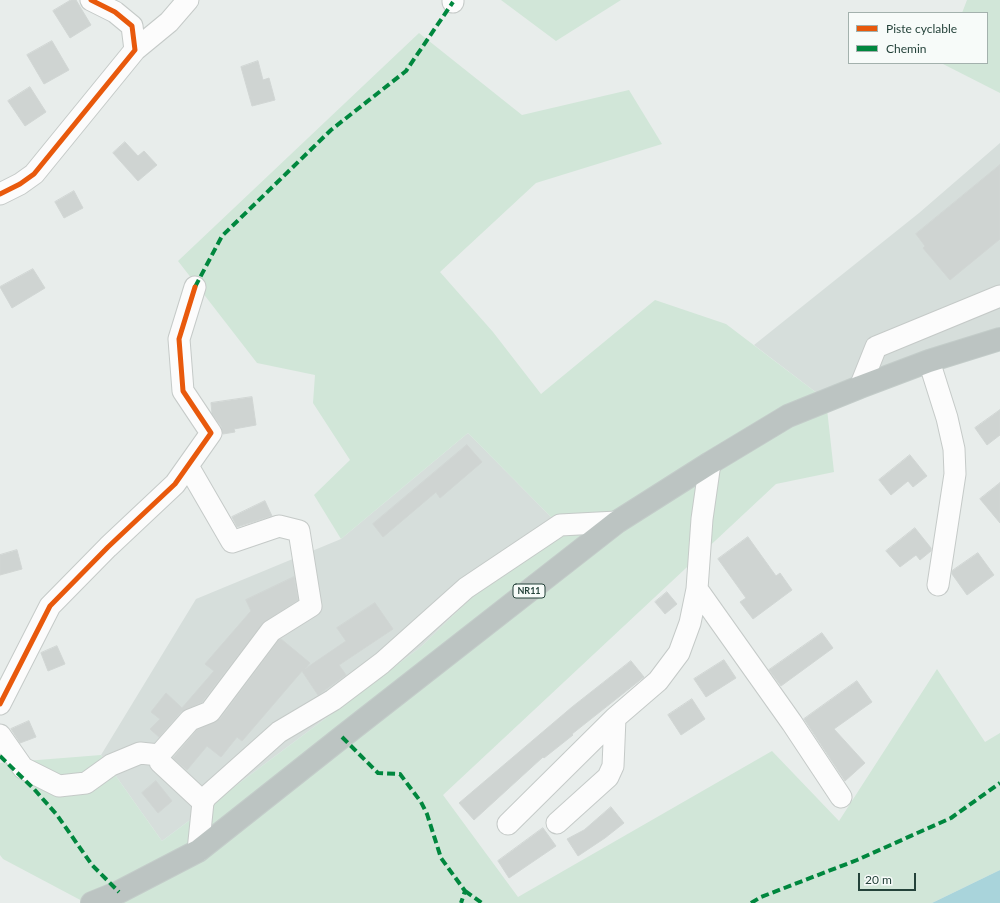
<!DOCTYPE html>
<style>
body{margin:0}
#map{position:relative;width:1000px;height:903px;overflow:hidden;background:#e8edeb;font-family:Lato,sans-serif}
canvas{display:block}
.legend{position:absolute;left:848px;top:12px;width:140px;height:52px;box-sizing:border-box;background:#f7fbf9;border:1px solid #a3b1ad;margin:0;padding:5px 7px;list-style:none;font-size:12px;color:#24423a}
.legend li{display:flex;align-items:center;gap:8px;height:20px}
.legend b{width:20px;border:1px solid #a3b1ad}
.scale{position:absolute;left:858px;top:873px;width:58px;height:18px;box-sizing:border-box;border:2px solid #24423a;border-top:0;padding-left:5px;font-size:12px;line-height:14px;white-space:nowrap;color:#24423a;-webkit-text-stroke:3px #f7fbf9;paint-order:stroke}
</style>
<div id="map">
<canvas width="1000" height="903"></canvas>
<ul class="legend">
<li><b style="height:5px;background:#e8590c"></b>Piste cyclable</li>
<li><b style="height:5px;background:#00873e"></b>Chemin</li>
</ul>
<div class="scale">20 m</div>
</div>
<script>
const ctx = document.querySelector('canvas').getContext('2d');
ctx.lineJoin = 'round';
function fillPath(path, color) {
  ctx.fillStyle = color;
  ctx.fill(path, 'evenodd');
}
function stroke(path, color, width, dash) {
  ctx.strokeStyle = color;
  ctx.lineWidth = width;
  ctx.lineCap = dash ? 'butt' : 'round';
  ctx.setLineDash(dash || []);
  ctx.stroke(path);
}
function drawText(font, color, halo, rows, align = 'center') {
  ctx.font = font + ' Lato,sans-serif';
  ctx.lineWidth = 3;
  ctx.setLineDash([]);
  ctx.textBaseline = 'middle';
  ctx.strokeStyle = halo;
  ctx.fillStyle = color;
  for (const [text, x, y, turn = 0] of rows) {
    ctx.save();
    ctx.translate(x, y);
    ctx.rotate((+turn || 0) * Math.PI / 180);
    ctx.textAlign = isNaN(turn) ? turn : align;
    if (halo) ctx.strokeText(text, 0, 0);
    ctx.fillText(text, 0, 0);
    ctx.restore();
  }
}
fillPath(new Path2D(`
 M 1000,143 L 1000,339 L 826,400 L 754,345 L 919,213 Z
 M 468,433 L 552,518 L 422,646 L 162,841 L 101,755 L 196,599 L 341,539 Z`), '#d6dedb');
fillPath(new Path2D(`
 M 501,0 L 621,0 L 556,41 Z
 M 967,0 L 1000,0 L 1000,93 L 943,64 L 987,63 L 987,13 L 962,13 Z
 M 419,33 L 522,115 L 629,90 L 662,144 L 536,183 L 440,272 L 493,332 L 541,394 L 655,300 L 726,324 L 826,400 L 834,472 L 776,484 L 443,795 L 518,897 L 772,751 L 839,821 L 937,669 L 985,742 L 1000,733 L 1000,870 L 932,903 L 86,903 L 3,859 L 0,855 L 0,763 L 101,755 L 162,841 L 422,646 L 552,518 L 468,433 L 341,539 L 314,495 L 350,460 L 313,403 L 315,375 L 257,363 L 178,261 Z`), '#d1e6d8');
fillPath(new Path2D(`
 M 1000,870 L 1000,903 L 932,903 Z`), '#a9d4db');
const building = new Path2D(`
 M 71,0 L 76,0 L 91,25 L 70,38 L 53,11 Z
 M 52,41 L 69,70 L 44,84 L 27,55 Z
 M 258,61 L 263,80 L 269,78 L 275,100 L 252,106 L 241,67 Z
 M 30,87 L 46,112 L 25,126 L 8,101 Z
 M 125,142 L 138,156 L 144,151 L 157,165 L 138,181 L 113,153 Z
 M 1000,165 L 1000,239 L 950,280 L 923,248 L 925,246 L 916,234 Z
 M 74,191 L 83,208 L 64,218 L 55,202 Z
 M 33,269 L 45,288 L 12,308 L 0,287 Z
 M 252,397 L 256,425 L 234,429 L 235,432 L 223,434 L 221,426 L 212,414 L 211,403 Z
 M 1000,410 L 1000,435 L 987,445 L 975,428 Z
 M 467,445 L 482,462 L 440,498 L 436,492 L 383,537 L 373,524 Z
 M 910,455 L 927,476 L 913,487 L 908,481 L 891,495 L 879,480 Z
 M 1000,483 L 1000,523 L 980,499 Z
 M 265,501 L 272,516 L 237,527 L 232,517 Z
 M 915,528 L 931,548 L 931,551 L 920,560 L 916,555 L 900,567 L 886,551 Z
 M 748,537 L 776,576 L 780,573 L 792,590 L 753,619 L 740,602 L 746,598 L 718,559 Z
 M 17,550 L 22,569 L 0,575 L 0,555 Z
 M 978,553 L 994,575 L 967,595 L 952,574 L 952,571 Z
 M 294,577 L 298,600 L 262,624 L 202,702 L 181,712 L 159,737 L 150,729 L 160,719 L 151,712 L 166,693 L 182,708 L 214,671 L 205,664 L 251,611 L 246,600 Z
 M 667,592 L 677,604 L 665,614 L 655,602 Z
 M 375,603 L 393,629 L 339,665 L 346,675 L 318,695 L 302,671 L 242,741 L 237,737 L 221,757 L 207,746 L 187,770 L 173,758 L 197,730 L 220,719 L 279,640 L 281,639 L 310,663 L 305,669 L 346,641 L 337,628 Z
 M 822,633 L 833,648 L 781,686 L 769,670 Z
 M 57,646 L 65,664 L 48,671 L 41,653 Z
 M 724,660 L 736,678 L 706,697 L 694,679 Z
 M 631,661 L 644,677 L 572,734 L 573,735 L 544,758 L 543,757 L 474,820 L 459,803 L 572,707 Z
 M 857,681 L 872,702 L 834,729 L 865,763 L 845,781 L 804,719 Z
 M 692,699 L 705,719 L 681,735 L 668,715 Z
 M 29,721 L 36,737 L 20,743 L 11,729 Z
 M 156,781 L 172,801 L 158,813 L 142,793 Z
 M 611,807 L 624,823 L 605,838 L 578,856 L 567,839 L 584,830 Z
 M 543,828 L 556,846 L 509,878 L 498,861 Z`);
fillPath(building, '#cfd4d2');
stroke(building, '#d1d6d4', 1);
const minor = new Path2D(`
 M 453,0 L 453,2
 M 135,50 L 169,22 L 188,0
 M 0,194 L 20,184 L 34,174 L 135,50 L 132,26 L 115,12 L 91,0
 M 929,361 L 947,418 L 954,449 L 955,474 L 938,585
 M 860,387 L 876,347 L 1000,296
 M 697,589 L 792,723 L 841,797
 M 0,704 L 50,606 L 108,547 L 175,484 L 211,433 L 183,391 L 179,339 L 195,287
 M 0,735 L 23,768 L 59,786 L 86,783 L 111,765 L 140,753 L 159,755 L 160,762 L 203,802
 M 159,755 L 190,720 L 210,712 L 271,631 L 311,606 L 299,531 L 279,526 L 232,542 L 188,466
 M 557,823 L 608,777 L 613,766 L 615,718
 M 508,824 L 615,718 L 658,681 L 679,653 L 690,623 L 697,589 L 702,519 L 710,463
 M 198,851 L 203,802 L 206,797 L 279,732 L 333,700 L 382,663 L 466,588 L 560,525 L 617,522`);
const highway = new Path2D(`
 M 92,903 L 119,892 L 198,851 L 342,737 L 617,522 L 710,463 L 788,416 L 860,387 L 929,361 L 1000,339`);
stroke(minor, '#c5cac8', 23);
stroke(highway, '#c3ccc9', 24);
stroke(minor, '#fcfcfc', 21);
stroke(highway, '#bcc4c2', 22);
stroke(new Path2D(`
 M 195,287 L 222,236 L 331,130 L 406,71 L 453,2
 M 342,737 L 378,773 L 400,774 L 421,802 L 427,814 L 441,858 L 465,891 L 461,903
 M 0,756 L 34,789 L 57,815 L 92,865 L 119,892
 M 465,891 L 482,903
 M 751,903 L 761,897 L 857,860 L 951,818 L 1000,783`), '#00873e', 4, [8, 4]);
stroke(new Path2D(`
 M 0,194 L 20,184 L 34,174 L 135,50 L 132,26 L 115,12 L 91,0
 M 0,704 L 50,606 L 108,547 L 175,484 L 211,433 L 183,391 L 179,339 L 195,287`), '#e8590c', 5);
for (const [x, y, w] of [
 [529,591,32]
]) {
  const box = new Path2D();
  box.roundRect(x - w / 2, y - 7, w, 14, 3);
  ctx.fillStyle = '#f7fbf9';
  ctx.fill(box);
  stroke(box, '#24423a', 1);
}
drawText('bold 9px', '#24423a', null, [
 ["NR11",529,591]
]);
</script>
